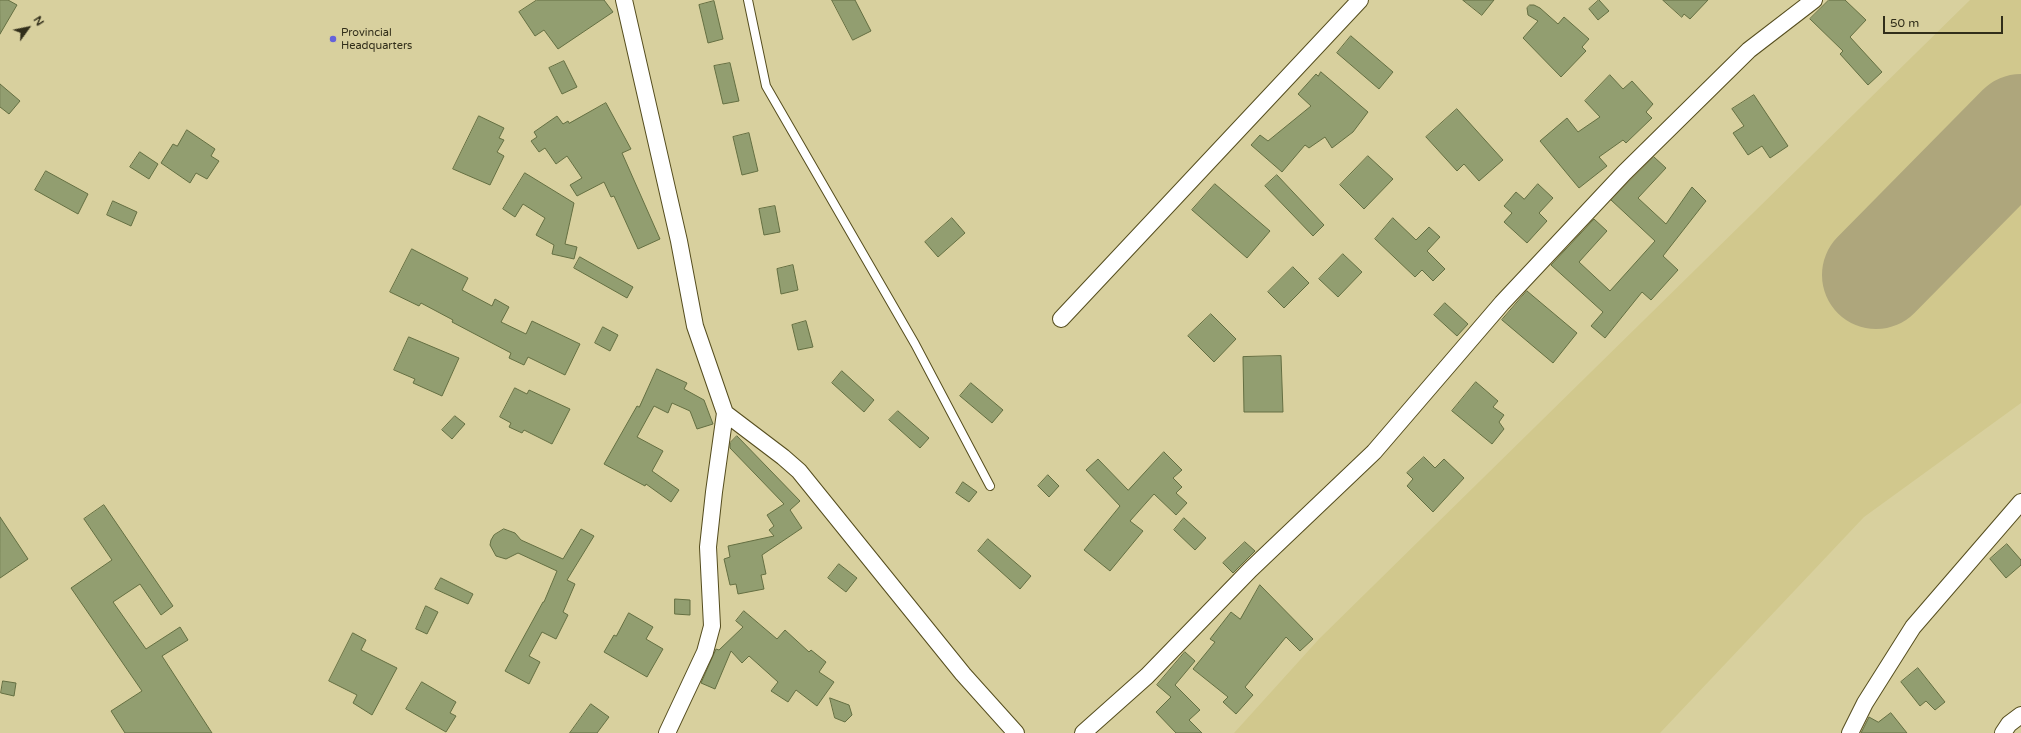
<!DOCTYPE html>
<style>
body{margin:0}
#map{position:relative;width:2021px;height:733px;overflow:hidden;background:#d8d09e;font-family:"Varela Round",sans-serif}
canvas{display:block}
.north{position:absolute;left:8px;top:8px;width:40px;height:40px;-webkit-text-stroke:3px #d8d09e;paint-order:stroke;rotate:57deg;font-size:11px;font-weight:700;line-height:16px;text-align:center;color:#312e1a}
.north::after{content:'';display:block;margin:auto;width:14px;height:18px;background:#312e1a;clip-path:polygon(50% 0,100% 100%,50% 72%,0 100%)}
.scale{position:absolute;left:1883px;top:16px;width:120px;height:18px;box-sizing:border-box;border:2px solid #312e1a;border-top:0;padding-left:5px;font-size:12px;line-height:14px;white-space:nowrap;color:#312e1a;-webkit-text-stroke:3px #d8d09e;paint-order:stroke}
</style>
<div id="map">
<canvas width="2021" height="733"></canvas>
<div class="north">N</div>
<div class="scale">50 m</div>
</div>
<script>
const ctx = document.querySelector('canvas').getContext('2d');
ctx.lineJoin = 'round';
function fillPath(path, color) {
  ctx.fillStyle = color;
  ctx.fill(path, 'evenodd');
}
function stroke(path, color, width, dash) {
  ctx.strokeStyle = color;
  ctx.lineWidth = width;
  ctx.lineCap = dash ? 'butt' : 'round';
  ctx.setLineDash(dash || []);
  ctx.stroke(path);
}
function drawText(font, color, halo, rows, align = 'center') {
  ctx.font = font + ' "Varela Round",sans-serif';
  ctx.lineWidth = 3;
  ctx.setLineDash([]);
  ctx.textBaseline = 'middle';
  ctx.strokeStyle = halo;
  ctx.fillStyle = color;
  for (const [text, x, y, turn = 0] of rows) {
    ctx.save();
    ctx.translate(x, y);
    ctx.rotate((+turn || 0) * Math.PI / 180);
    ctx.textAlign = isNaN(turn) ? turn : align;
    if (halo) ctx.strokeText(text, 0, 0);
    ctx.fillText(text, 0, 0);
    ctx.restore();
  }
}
fillPath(new Path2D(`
 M 1970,0 L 2021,0 L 2021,403 L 1864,517 L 1660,733 L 1234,733 L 1319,639 Z`), '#d1c88d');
stroke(new Path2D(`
 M 1876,275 L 2021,128`), '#aea67c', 108);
const building = new Path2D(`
 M 0,0 L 8,0 L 17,5 L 0,34 Z
 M 537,0 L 604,0 L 613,12 L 558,49 L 544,30 L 535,36 L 519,12 Z
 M 832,0 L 855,0 L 871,31 L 853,40 Z
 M 1463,0 L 1494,0 L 1482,15 Z
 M 1599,0 L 1609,11 L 1598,20 L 1589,9 Z
 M 1663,0 L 1708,0 L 1690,19 L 1684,14 L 1682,17 Z
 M 1829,0 L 1845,0 L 1866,20 L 1850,37 L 1882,72 L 1868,85 L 1840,54 L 1843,51 L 1810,19 Z
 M 714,1 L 723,39 L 708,43 L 699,5 Z
 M 1530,5 L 1534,5 L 1540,8 L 1558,24 L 1564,17 L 1589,39 L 1582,47 L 1586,51 L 1561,77 L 1523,38 L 1538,21 L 1528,15 L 1527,8 Z
 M 1351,36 L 1393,72 L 1379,89 L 1337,53 Z
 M 564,61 L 577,87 L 562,94 L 549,68 Z
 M 730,63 L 739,101 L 723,104 L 714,66 Z
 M 1321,72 L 1368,112 L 1353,132 L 1332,148 L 1325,137 L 1309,148 L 1305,145 L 1282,172 L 1251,145 L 1260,135 L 1268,141 L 1311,106 L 1298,94 L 1316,74 L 1318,76 Z
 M 1610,75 L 1623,89 L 1632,81 L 1653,104 L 1646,112 L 1652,118 L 1626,143 L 1623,140 L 1599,157 L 1607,166 L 1579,188 L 1540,141 L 1567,118 L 1578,132 L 1600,117 L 1585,101 Z
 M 0,84 L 20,101 L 9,114 L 0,107 Z
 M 1754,95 L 1788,146 L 1770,158 L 1762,146 L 1748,155 L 1733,133 L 1744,126 L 1732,109 Z
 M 606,103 L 631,149 L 622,153 L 660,239 L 638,249 L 614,196 L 611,197 L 604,182 L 577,196 L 570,185 L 582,178 L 567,156 L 556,164 L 545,148 L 539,152 L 531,141 L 537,137 L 534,132 L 557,116 L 563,124 L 568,121 L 569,123 Z
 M 1457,109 L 1503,160 L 1479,181 L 1464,164 L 1457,171 L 1426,137 Z
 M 479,116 L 504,128 L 499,138 L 504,140 L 497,152 L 504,156 L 490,185 L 453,169 Z
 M 187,130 L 215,149 L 211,156 L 219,161 L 207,179 L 196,173 L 190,183 L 161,163 L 173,144 L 177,146 Z
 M 749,133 L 758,171 L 742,175 L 733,137 Z
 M 140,152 L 158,164 L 149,179 L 130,167 Z
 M 1368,156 L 1393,179 L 1364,209 L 1340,185 Z
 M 1654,157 L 1666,168 L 1638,198 L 1666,224 L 1692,187 L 1706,201 L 1663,256 L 1678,270 L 1651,300 L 1642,292 L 1605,338 L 1591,326 L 1603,312 L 1551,265 L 1594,219 L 1607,231 L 1579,262 L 1610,291 L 1655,241 L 1611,200 Z
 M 46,171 L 88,194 L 78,214 L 35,190 Z
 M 525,173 L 574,203 L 565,244 L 577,247 L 574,259 L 552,254 L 554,245 L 536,235 L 545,218 L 523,204 L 515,217 L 503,209 Z
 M 1277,175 L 1324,225 L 1313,236 L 1265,186 Z
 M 1215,184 L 1270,231 L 1247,258 L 1192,210 Z
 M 1538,184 L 1553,198 L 1539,213 L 1547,221 L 1527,243 L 1504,222 L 1512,213 L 1504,206 L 1516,192 L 1524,199 Z
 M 113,201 L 137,212 L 131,226 L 107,215 Z
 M 775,206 L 780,232 L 764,235 L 759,209 Z
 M 952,218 L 965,233 L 938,257 L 925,242 Z
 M 1393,218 L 1416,240 L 1429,227 L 1440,237 L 1427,251 L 1445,269 L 1433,281 L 1422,270 L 1415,277 L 1375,239 Z
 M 412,249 L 468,278 L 462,290 L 492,306 L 495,299 L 509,307 L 501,322 L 526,334 L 532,321 L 580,344 L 565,375 L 528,357 L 524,365 L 509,358 L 511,353 L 452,322 L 453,320 L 421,303 L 419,306 L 390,292 Z
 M 1343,254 L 1362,272 L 1338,297 L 1319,279 Z
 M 580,257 L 633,287 L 627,298 L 574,268 Z
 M 793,265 L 798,290 L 781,294 L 777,269 Z
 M 1293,267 L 1309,283 L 1284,308 L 1268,292 Z
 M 1527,291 L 1577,333 L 1553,363 L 1502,320 Z
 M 1445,303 L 1468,324 L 1457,336 L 1434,315 Z
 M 1211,314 L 1236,339 L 1214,362 L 1188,336 Z
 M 806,321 L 813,347 L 798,350 L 792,325 Z
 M 603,327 L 618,335 L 610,351 L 595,343 Z
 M 409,337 L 459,358 L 442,396 L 413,383 L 415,379 L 394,370 Z
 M 1281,356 L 1283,412 L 1244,412 L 1243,357 Z
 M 657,369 L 687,383 L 684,389 L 704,400 L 713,424 L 697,429 L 690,411 L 672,403 L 668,413 L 654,406 L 637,437 L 663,451 L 652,471 L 679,490 L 671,502 L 646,484 L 645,486 L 604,464 L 637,406 L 639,407 Z
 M 842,371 L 874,400 L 864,412 L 832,383 Z
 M 1476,382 L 1498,401 L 1493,407 L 1504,415 L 1499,422 L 1504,429 L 1492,444 L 1452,411 Z
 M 971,383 L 1003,410 L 992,423 L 960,396 Z
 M 515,388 L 527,394 L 529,390 L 570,409 L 552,444 L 524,430 L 522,433 L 509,427 L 511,423 L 500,417 Z
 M 898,411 L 929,438 L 920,448 L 889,420 Z
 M 455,416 L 465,424 L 452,439 L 442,430 Z
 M 737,436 L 800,501 L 790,510 L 802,528 L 762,555 L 766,574 L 761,575 L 764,589 L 738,594 L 736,584 L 730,585 L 724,559 L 730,557 L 728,546 L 774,536 L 769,530 L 774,526 L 767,515 L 784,504 L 730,448 L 730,443 Z
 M 1164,452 L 1182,470 L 1173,478 L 1182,487 L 1176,493 L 1187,503 L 1176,515 L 1154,494 L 1130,521 L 1143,531 L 1110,571 L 1084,550 L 1120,506 L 1086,470 L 1098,459 L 1128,490 Z
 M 1424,457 L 1435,468 L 1444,459 L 1464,478 L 1433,512 L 1407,486 L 1413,479 L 1407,473 Z
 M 1048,475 L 1059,486 L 1049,497 L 1038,486 Z
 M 963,482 L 977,492 L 969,502 L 956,493 Z
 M 104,505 L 173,606 L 161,615 L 140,584 L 113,602 L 146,649 L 180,627 L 188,640 L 162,656 L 212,733 L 125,733 L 111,711 L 142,691 L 71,588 L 112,560 L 84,519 Z
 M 0,517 L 28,559 L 0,578 Z
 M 1184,518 L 1206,538 L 1195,550 L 1174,530 Z
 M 504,529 L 515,533 L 521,540 L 563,559 L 581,529 L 594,536 L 567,580 L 575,584 L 563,612 L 568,615 L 556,639 L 542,632 L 529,656 L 540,662 L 529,684 L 505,671 L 543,602 L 544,602 L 557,571 L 518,553 L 506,559 L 496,556 L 490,545 L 491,540 L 494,535 Z
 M 988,539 L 1031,576 L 1020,589 L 978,551 Z
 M 1245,542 L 1255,551 L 1233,573 L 1223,563 Z
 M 2007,544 L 2021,560 L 2021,565 L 2006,578 L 1990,559 Z
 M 839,564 L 857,578 L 846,592 L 828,578 Z
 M 441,578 L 473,594 L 468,604 L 435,589 Z
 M 1260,585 L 1313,639 L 1300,651 L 1286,637 L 1245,687 L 1253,695 L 1236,714 L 1223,702 L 1228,697 L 1193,669 L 1215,642 L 1210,639 L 1231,612 L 1240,619 Z
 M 675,599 L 690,600 L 690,615 L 675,614 Z
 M 426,606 L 438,612 L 427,634 L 416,629 Z
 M 744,611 L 777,639 L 785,630 L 809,652 L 811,650 L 826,662 L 819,672 L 834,682 L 817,706 L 796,690 L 788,702 L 771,691 L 778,682 L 749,656 L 742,663 L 731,651 L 715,689 L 701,683 L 716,649 L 719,650 L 743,627 L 736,621 Z
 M 629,613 L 653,627 L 646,639 L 663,649 L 647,677 L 604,652 L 614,635 L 616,636 Z
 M 353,633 L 366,640 L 361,650 L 397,668 L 372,715 L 353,703 L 357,695 L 329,681 Z
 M 1185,652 L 1195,661 L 1175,685 L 1200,710 L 1189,720 L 1202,733 L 1176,733 L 1156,712 L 1171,697 L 1157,685 Z
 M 1918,668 L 1945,702 L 1935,710 L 1926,701 L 1920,706 L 1901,682 Z
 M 3,681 L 16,683 L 14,696 L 1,693 Z
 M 422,682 L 456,702 L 450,713 L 456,716 L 446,732 L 406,709 Z
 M 830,698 L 849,705 L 852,715 L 845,722 L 835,718 Z
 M 591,704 L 609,717 L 597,733 L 570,733 Z
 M 1891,713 L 1907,733 L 1861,733 L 1869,717 L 1878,722 Z`);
fillPath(building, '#929e70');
stroke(building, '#646f42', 1);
const service = new Path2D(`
 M 748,0 L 766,86 L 915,344 L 990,486`);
const minor = new Path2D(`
 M 624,0 L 679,241 L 695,326 L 725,413 L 783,457 L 799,471 L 963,674 L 1016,733
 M 1061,319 L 1360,0
 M 667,733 L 705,652 L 712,626 L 708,547 L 714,492 L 725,413
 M 1083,733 L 1147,676 L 1250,570 L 1374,452 L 1502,303 L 1624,173 L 1749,50 L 1814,0
 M 1850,733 L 1865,703 L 1913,627 L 2021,502
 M 2003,733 L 2009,724 L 2021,715`);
stroke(service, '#554d1e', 10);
stroke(minor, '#554d1e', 18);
stroke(service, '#fff', 8);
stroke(minor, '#fff', 16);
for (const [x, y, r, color] of [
 [333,39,4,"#6562db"]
]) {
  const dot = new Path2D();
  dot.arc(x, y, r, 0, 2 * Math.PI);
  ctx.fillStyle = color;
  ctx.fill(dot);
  stroke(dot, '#d8d09e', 1.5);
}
drawText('11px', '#312e1a', '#d8d09e', [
 ["Provincial",341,33],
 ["Headquarters",341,46]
], 'left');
</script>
